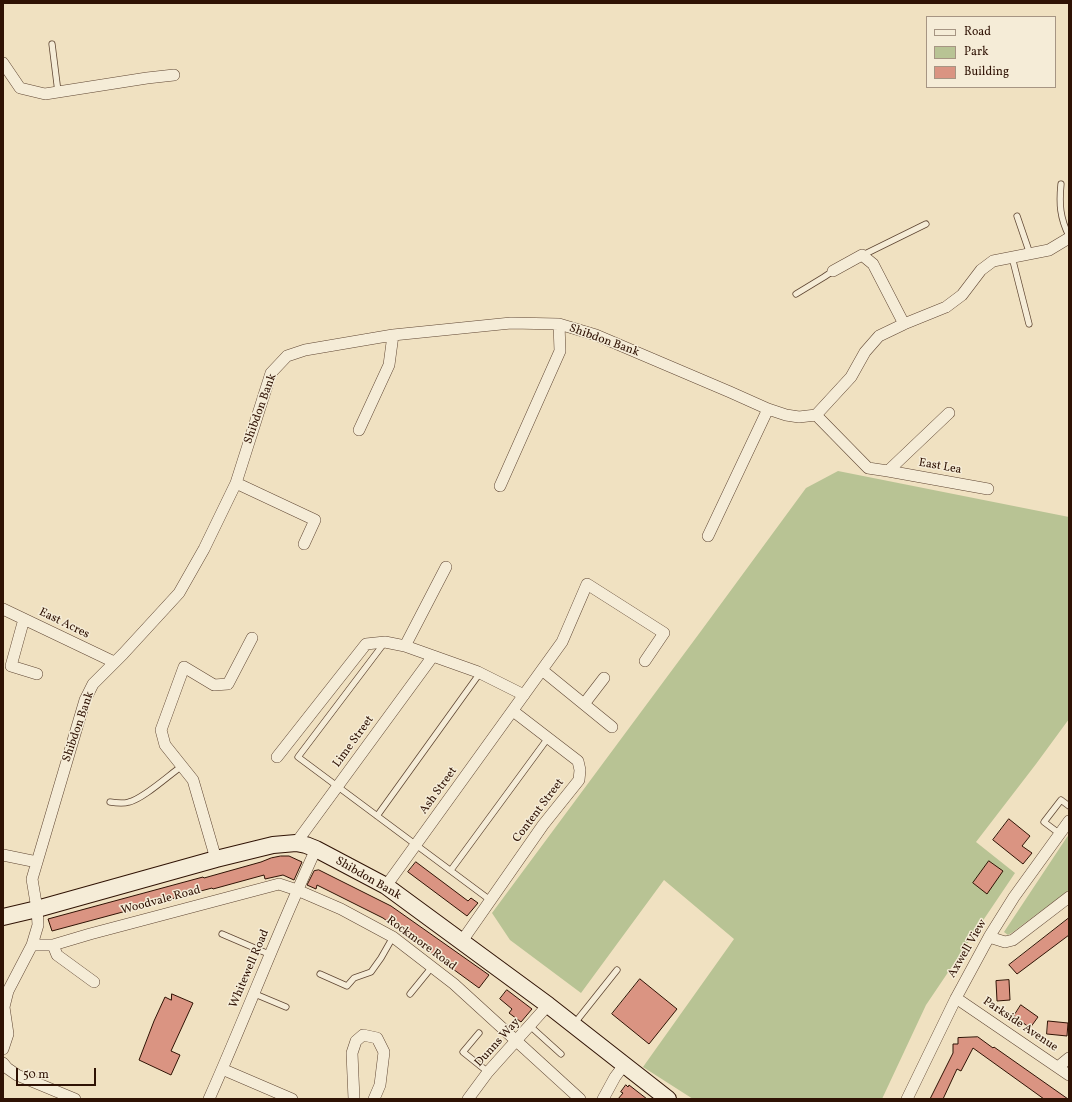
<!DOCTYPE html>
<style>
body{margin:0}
#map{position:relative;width:1072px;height:1102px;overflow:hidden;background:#f0e1c1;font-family:Vollkorn,serif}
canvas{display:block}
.frame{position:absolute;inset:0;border:4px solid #2f1204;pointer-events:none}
.legend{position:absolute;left:926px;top:16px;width:130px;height:72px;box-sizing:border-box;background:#f5ecd7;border:1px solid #a69583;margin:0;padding:5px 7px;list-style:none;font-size:12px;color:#2f1204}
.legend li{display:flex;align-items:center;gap:8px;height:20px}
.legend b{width:20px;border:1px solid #a69583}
.scale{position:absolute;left:16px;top:1068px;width:80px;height:18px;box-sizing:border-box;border:2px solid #2f1204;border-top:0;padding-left:5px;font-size:12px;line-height:14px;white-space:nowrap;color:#2f1204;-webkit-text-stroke:3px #f5ecd7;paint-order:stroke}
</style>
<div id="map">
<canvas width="1072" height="1102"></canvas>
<div class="frame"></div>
<ul class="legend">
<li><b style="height:5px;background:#f5ecd7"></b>Road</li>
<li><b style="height:11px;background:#b8c394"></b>Park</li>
<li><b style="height:11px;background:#da9482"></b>Building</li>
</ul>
<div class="scale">50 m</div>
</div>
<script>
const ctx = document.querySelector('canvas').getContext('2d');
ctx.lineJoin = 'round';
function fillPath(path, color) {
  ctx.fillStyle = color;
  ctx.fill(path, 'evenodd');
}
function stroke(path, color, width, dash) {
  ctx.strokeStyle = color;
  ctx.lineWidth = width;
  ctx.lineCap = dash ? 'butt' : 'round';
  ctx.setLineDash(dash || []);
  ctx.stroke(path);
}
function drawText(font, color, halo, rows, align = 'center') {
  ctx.font = font + ' Vollkorn,serif';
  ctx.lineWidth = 3;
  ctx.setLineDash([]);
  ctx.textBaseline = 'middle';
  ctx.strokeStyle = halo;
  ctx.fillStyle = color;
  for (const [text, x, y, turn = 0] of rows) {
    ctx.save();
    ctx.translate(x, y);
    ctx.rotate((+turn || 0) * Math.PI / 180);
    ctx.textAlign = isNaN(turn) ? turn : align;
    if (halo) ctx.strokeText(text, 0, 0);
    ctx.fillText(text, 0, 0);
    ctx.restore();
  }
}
fillPath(new Path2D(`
 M 838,471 L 1069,517 L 1069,719 L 1036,764 L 976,842 L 1015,873 L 926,1005 L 882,1099 L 693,1099 L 643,1067 L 734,939 L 664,880 L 581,993 L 510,940 L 492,913 L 701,631 L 806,488 Z
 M 1069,835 L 1069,890 L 1013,932 L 1008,935 L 1004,932 L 1067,837 Z`), '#b8c394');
const building = new Path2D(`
 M 1009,819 L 1030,836 L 1022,846 L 1032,853 L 1023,864 L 993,840 Z
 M 281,856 L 289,856 L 302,862 L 294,880 L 283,875 L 265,879 L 264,875 L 213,889 L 212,888 L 52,931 L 48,919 L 203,877 L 204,878 L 261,862 L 271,858 Z
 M 989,861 L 1003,871 L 987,894 L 973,883 Z
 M 416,862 L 468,901 L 471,898 L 478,903 L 467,916 L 408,872 Z
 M 319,870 L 391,906 L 489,975 L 479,988 L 383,918 L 317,885 L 316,889 L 307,885 L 314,871 Z
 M 1069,918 L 1069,935 L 1017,974 L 1009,965 Z
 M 640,979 L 677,1009 L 649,1044 L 612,1014 Z
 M 1009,980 L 1010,1000 L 997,1001 L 996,981 Z
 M 507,990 L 532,1009 L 521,1022 L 509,1013 L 512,1009 L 500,999 Z
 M 172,994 L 193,1003 L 171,1051 L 180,1055 L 171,1075 L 139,1060 L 154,1021 L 165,997 L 171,1000 Z
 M 1021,1005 L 1038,1017 L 1030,1028 L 1014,1016 Z
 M 1048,1021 L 1068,1023 L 1067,1036 L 1047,1034 Z
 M 978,1037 L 993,1048 L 994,1047 L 1068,1099 L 1044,1099 L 973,1048 L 961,1071 L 957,1069 L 943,1099 L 930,1099 L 953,1053 L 953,1044 L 958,1044 L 958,1038 Z
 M 626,1085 L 628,1087 L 629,1085 L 647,1099 L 618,1099 L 623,1093 L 621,1092 Z`);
fillPath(building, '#da9482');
stroke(building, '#2f1204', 1);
const lane = new Path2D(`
 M 52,44 L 58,92
 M 1061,184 C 1059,204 1060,218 1069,236
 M 1017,216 L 1030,254
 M 863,255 L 926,224
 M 1012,257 L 1029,324
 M 796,294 L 824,277 L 833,271
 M 385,642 L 298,757 L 490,900
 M 110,802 C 116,803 123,804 129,802 C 143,799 169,775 182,766
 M 377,816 L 480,673
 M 1060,834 L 1044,822 L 1061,800 L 1069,806
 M 451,870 L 548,738
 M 222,934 L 271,955
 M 320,974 L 347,986 L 354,978 L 371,972 L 381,958 L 393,937
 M 255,994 L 286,1007
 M 410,994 L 432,967
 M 574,1024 L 617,970
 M 530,1026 L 561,1054
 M 479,1033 L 463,1052 L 488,1072`);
const street = new Path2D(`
 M 3,63 L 20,88 L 45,94 L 147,78 L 174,75
 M 833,271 L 862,255 L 873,264 L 904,324
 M 816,415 L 868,468 L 888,471 L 949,413
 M 359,430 L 389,365 L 393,335
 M 888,471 L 988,489
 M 236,483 L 315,520 L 304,544
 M 500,486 L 560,351 L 559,324
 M 708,536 L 768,409
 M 3,609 L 114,662
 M 24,619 L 11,666 L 37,674
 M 405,646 L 446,567
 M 542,670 L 612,727
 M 584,704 L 604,678
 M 277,757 L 366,644 L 385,642 L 405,646 L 478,672 L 524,695
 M 296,843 L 433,656
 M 3,855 L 37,862
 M 216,859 L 193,780 L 165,745 L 161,730 L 184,667 L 214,685 L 228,684 L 252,638
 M 386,886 L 562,642 L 587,584 L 664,633 L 645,661
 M 989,937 L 1005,942 L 1013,940 L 1069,897
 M 462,941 L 543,825 L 579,780 L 580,770 L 578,761 L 513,711
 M 32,945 L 53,945 L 90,934 L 279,884 L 297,890 L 341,909 L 393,937 L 454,984 L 580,1099
 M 53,945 L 57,955 L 94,982
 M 956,998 L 1069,1075
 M 3,1049 L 8,1034 L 4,1007 L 8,991 L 32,945 L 38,925 L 37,909 L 32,879 L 85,700 L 93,684 L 123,654 L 179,593 L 204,549 L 236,483 L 271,373 L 287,356 L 305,350 L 393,335 L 511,323 L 559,324 L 596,335 L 730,392 L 768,409 L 786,415 L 799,417 L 816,415 L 851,377 L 865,352 L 879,336 L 904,324 L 946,307 L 962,295 L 981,270 L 993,261 L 1049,250 L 1069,238
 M 3,1063 L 7,1068 L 17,1075 L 75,1099
 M 1058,1067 L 1069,1058
 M 222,1069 L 292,1099
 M 209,1099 C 246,1016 278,931 316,849
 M 354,1099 L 352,1053 L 356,1041 L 363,1035 L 377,1038 L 384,1052 L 380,1085 L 374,1099
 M 468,1099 L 488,1072 L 548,1005
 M 603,1099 L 615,1077 L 624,1065
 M 907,1099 L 956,998 L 989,937 L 1014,897 L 1069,821`);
const secondary = new Path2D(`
 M 3,917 L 37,909 L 216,859 L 273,845 L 296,843 L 306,845 L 316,849 L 386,886 L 548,1005 L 668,1099`);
stroke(lane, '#5f4633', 7);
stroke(street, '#5f4633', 12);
stroke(secondary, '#2f1204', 18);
stroke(lane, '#f5ecd7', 5.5);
stroke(street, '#f5ecd7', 11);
stroke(secondary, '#f5ecd7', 16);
drawText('12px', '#2f1204', '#f5ecd7', [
 ["Shibdon Bank",604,341,20],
 ["Shibdon Bank",261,409,-70],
 ["East Lea",940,467,10],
 ["East Acres",64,624,26],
 ["Shibdon Bank",79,727,-71],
 ["Lime Street",354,742,-54],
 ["Ash Street",439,791,-54],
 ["Content Street",539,811,-53],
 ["Shibdon Bank",368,879,30],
 ["Woodvale Road",161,901,-15],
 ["Rockmore Road",421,944,36],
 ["Axwell View",968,949,-60],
 ["Whitewell Road",250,969,-67],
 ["Parkside Avenue",1020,1025,34],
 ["Dunns Way",498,1043,-48]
]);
</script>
